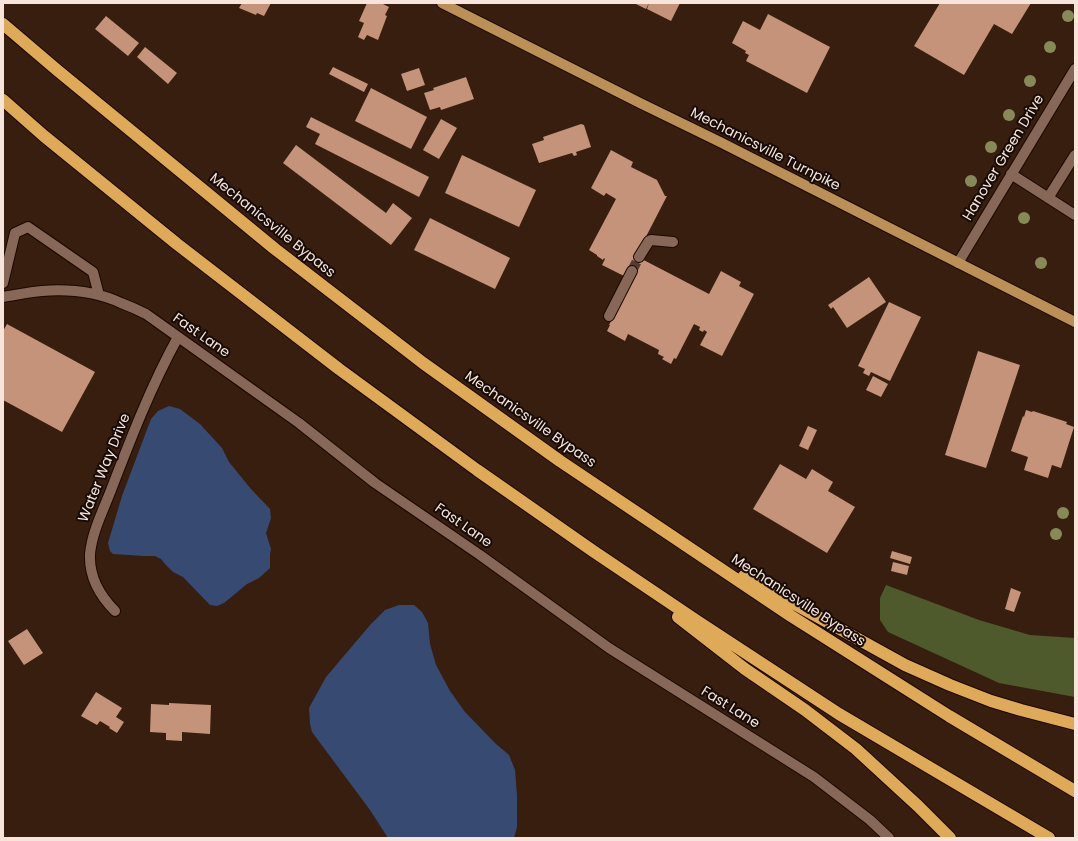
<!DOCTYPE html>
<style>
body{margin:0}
#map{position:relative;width:1078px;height:841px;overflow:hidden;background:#371e0f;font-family:Poppins,sans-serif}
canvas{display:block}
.frame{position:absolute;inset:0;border:4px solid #f7e5dc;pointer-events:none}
</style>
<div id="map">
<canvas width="1078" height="841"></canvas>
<div class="frame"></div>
</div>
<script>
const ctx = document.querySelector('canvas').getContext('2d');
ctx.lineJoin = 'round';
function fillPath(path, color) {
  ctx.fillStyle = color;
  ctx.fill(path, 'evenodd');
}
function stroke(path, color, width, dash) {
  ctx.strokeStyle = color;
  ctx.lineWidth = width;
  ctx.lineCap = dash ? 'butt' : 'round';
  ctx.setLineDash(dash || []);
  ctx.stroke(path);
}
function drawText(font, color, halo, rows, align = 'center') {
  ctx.font = font + ' Poppins,sans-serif';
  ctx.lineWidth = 4;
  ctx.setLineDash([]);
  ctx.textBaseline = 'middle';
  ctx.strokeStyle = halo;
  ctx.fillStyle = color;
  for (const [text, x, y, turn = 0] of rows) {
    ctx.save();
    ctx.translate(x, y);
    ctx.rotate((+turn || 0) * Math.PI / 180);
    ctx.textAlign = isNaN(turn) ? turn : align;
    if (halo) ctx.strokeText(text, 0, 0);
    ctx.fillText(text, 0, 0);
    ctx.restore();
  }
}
fillPath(new Path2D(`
 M 886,585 L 979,620 L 1030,635 L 1075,638 L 1075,697 L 999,683 L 888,632 L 880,620 L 880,598 Z`), '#4e5a2c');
fillPath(new Path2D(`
 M 169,406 L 180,409 L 200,424 L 222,448 L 229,462 L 251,489 L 270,509 L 271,518 L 266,533 L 271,549 L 270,554 L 270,568 L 259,578 L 247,584 L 224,603 L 217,606 L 210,605 L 183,577 L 173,572 L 165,564 L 161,559 L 155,556 L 144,556 L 113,554 L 110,551 L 108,543 L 122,496 L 151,419 L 158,411 Z
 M 399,605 L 414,605 L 422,612 L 428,623 L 430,644 L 436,665 L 450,691 L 465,712 L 496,744 L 509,755 L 515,770 L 517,796 L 517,827 L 514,838 L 388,838 L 370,810 L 312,732 L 310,724 L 309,708 L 326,677 L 371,624 L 385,610 Z`), '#374b72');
fillPath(new Path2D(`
 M 242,3 L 271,3 L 264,16 L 257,13 L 256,15 L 239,8 Z
 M 367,3 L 381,3 L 389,7 L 385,15 L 387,16 L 378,40 L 367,35 L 364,40 L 358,37 L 364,23 L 359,21 Z
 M 634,3 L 649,3 L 646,9 Z
 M 649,3 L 680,3 L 671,21 L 647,9 Z
 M 940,3 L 1031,3 L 1012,34 L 994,24 L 964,75 L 914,46 Z
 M 768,14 L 830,47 L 807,93 L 746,61 L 749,55 L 745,53 L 746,51 L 732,43 L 743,21 L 760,30 Z
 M 106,16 L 139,43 L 128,56 L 95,29 Z
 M 145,47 L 177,73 L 168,84 L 137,57 Z
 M 333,67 L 368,84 L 364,92 L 329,74 Z
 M 419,68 L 425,85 L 407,91 L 401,74 Z
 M 466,77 L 474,99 L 441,110 L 440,107 L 430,110 L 424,93 L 434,90 L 433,88 Z
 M 371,88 L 427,117 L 411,149 L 355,121 Z
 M 311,117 L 429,177 L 419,197 L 315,144 L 320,134 L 306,127 Z
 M 441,119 L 457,128 L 439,159 L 423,150 Z
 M 581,124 L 584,125 L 591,147 L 576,152 L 577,155 L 574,156 L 572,153 L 539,163 L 532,144 L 544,140 L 543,137 Z
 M 296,145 L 386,213 L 393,203 L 412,218 L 391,245 L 283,163 Z
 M 611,150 L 633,162 L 631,167 L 657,180 L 665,196 L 667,196 L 636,256 L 709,294 L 721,271 L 741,282 L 739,286 L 754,294 L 722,356 L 700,345 L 707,332 L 704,330 L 703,332 L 699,330 L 700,327 L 694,324 L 676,359 L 674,358 L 671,364 L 662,359 L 664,357 L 658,354 L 659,350 L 628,334 L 625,341 L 607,331 L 610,325 L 609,325 L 636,274 L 624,276 L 602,265 L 605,259 L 604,258 L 603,260 L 597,256 L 597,255 L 589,250 L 616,199 L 606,193 L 604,196 L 591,188 Z
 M 462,155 L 536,190 L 519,227 L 445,193 Z
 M 430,218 L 510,258 L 495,289 L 414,250 Z
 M 869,277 L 886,302 L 847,328 L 833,307 L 831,309 L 828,305 Z
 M 889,302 L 921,317 L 890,381 L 871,372 L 869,376 L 863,373 L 865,369 L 858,366 Z
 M 7,324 L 95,372 L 62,432 L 3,400 L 3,331 Z
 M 978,351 L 1020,365 L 986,468 L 945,455 Z
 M 873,376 L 888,384 L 881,397 L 866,390 Z
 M 1026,410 L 1032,412 L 1033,411 L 1067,422 L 1066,424 L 1074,427 L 1061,468 L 1052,465 L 1048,478 L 1024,470 L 1028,457 L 1011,451 L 1023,416 L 1024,417 Z
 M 808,426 L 817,430 L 808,450 L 799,446 Z
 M 780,464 L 806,479 L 812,469 L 833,482 L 828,491 L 855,507 L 827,553 L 753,509 Z
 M 892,551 L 912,557 L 910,564 L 890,558 Z
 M 893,562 L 909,566 L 907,575 L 891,571 Z
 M 1011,588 L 1021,592 L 1014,612 L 1005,609 Z
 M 27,629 L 43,653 L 24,665 L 8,641 Z
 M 96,692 L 122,708 L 116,717 L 124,722 L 117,733 L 109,728 L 110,727 L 100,721 L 97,725 L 81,716 Z
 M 169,703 L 211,705 L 210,734 L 182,732 L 182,741 L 166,740 L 166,733 L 150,732 L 151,704 L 169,705 Z`), '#c49379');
stroke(new Path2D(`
 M 632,271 L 639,257`), '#543c2e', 10, [10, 5]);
const minor = new Path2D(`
 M 1011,174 L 1075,215
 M 1048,198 L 1075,155
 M 639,257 L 649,241 L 651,240 L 673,242
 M 958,263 L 1075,69
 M 3,283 L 15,233 L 28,227 L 93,272 L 99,295
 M 3,297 C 16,295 29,292 42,291 C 68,289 97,292 121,303 C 129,306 138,310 146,314 L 299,423 L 375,483 L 480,555 L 609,648 L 814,777 L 870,820 L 889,838
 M 609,316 L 632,271
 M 115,611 C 100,596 89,576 90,554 C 92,532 103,511 111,490 C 131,438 151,386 178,337`);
const major = new Path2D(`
 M 442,3 L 640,103 L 720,142 L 1075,322`);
const highway = new Path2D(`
 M 3,24 L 57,70 L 275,249 L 423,363 L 560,461 L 791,616 L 949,716 L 1075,791
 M 3,100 L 44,136 L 177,244 L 339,369 L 477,470 L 593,551 L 697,621 L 839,714 L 1049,838
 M 744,576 L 905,665 L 950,685 L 991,701 L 1021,710 L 1075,724
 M 678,617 L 745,669 L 805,710 L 856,749 L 918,806 L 950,838`);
stroke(minor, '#1d0700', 12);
stroke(major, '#1d0700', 12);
stroke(highway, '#1d0700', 14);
stroke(minor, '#876858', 10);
stroke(major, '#bb9057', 10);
stroke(highway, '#deaa57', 12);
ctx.fillStyle = '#888959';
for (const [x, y] of [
 [1068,16],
 [1050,47],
 [1030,81],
 [1009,115],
 [991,147],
 [971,181],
 [1024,218],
 [1041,263],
 [1063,513],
 [1056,534]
]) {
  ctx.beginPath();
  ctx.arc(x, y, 6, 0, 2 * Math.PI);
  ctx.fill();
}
drawText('14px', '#f7e5dc', '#160b06', [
 ["Mechanicsville Turnpike",765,150,27],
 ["Hanover Green Drive",1004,158,-59],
 ["Mechanicsville Bypass",272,226,39],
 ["Fast Lane",201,336,35],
 ["Mechanicsville Bypass",530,420,35],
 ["Water Way Drive",105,468,-68],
 ["Fast Lane",463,526,35],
 ["Mechanicsville Bypass",798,601,33],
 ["Fast Lane",730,708,32]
]);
</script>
